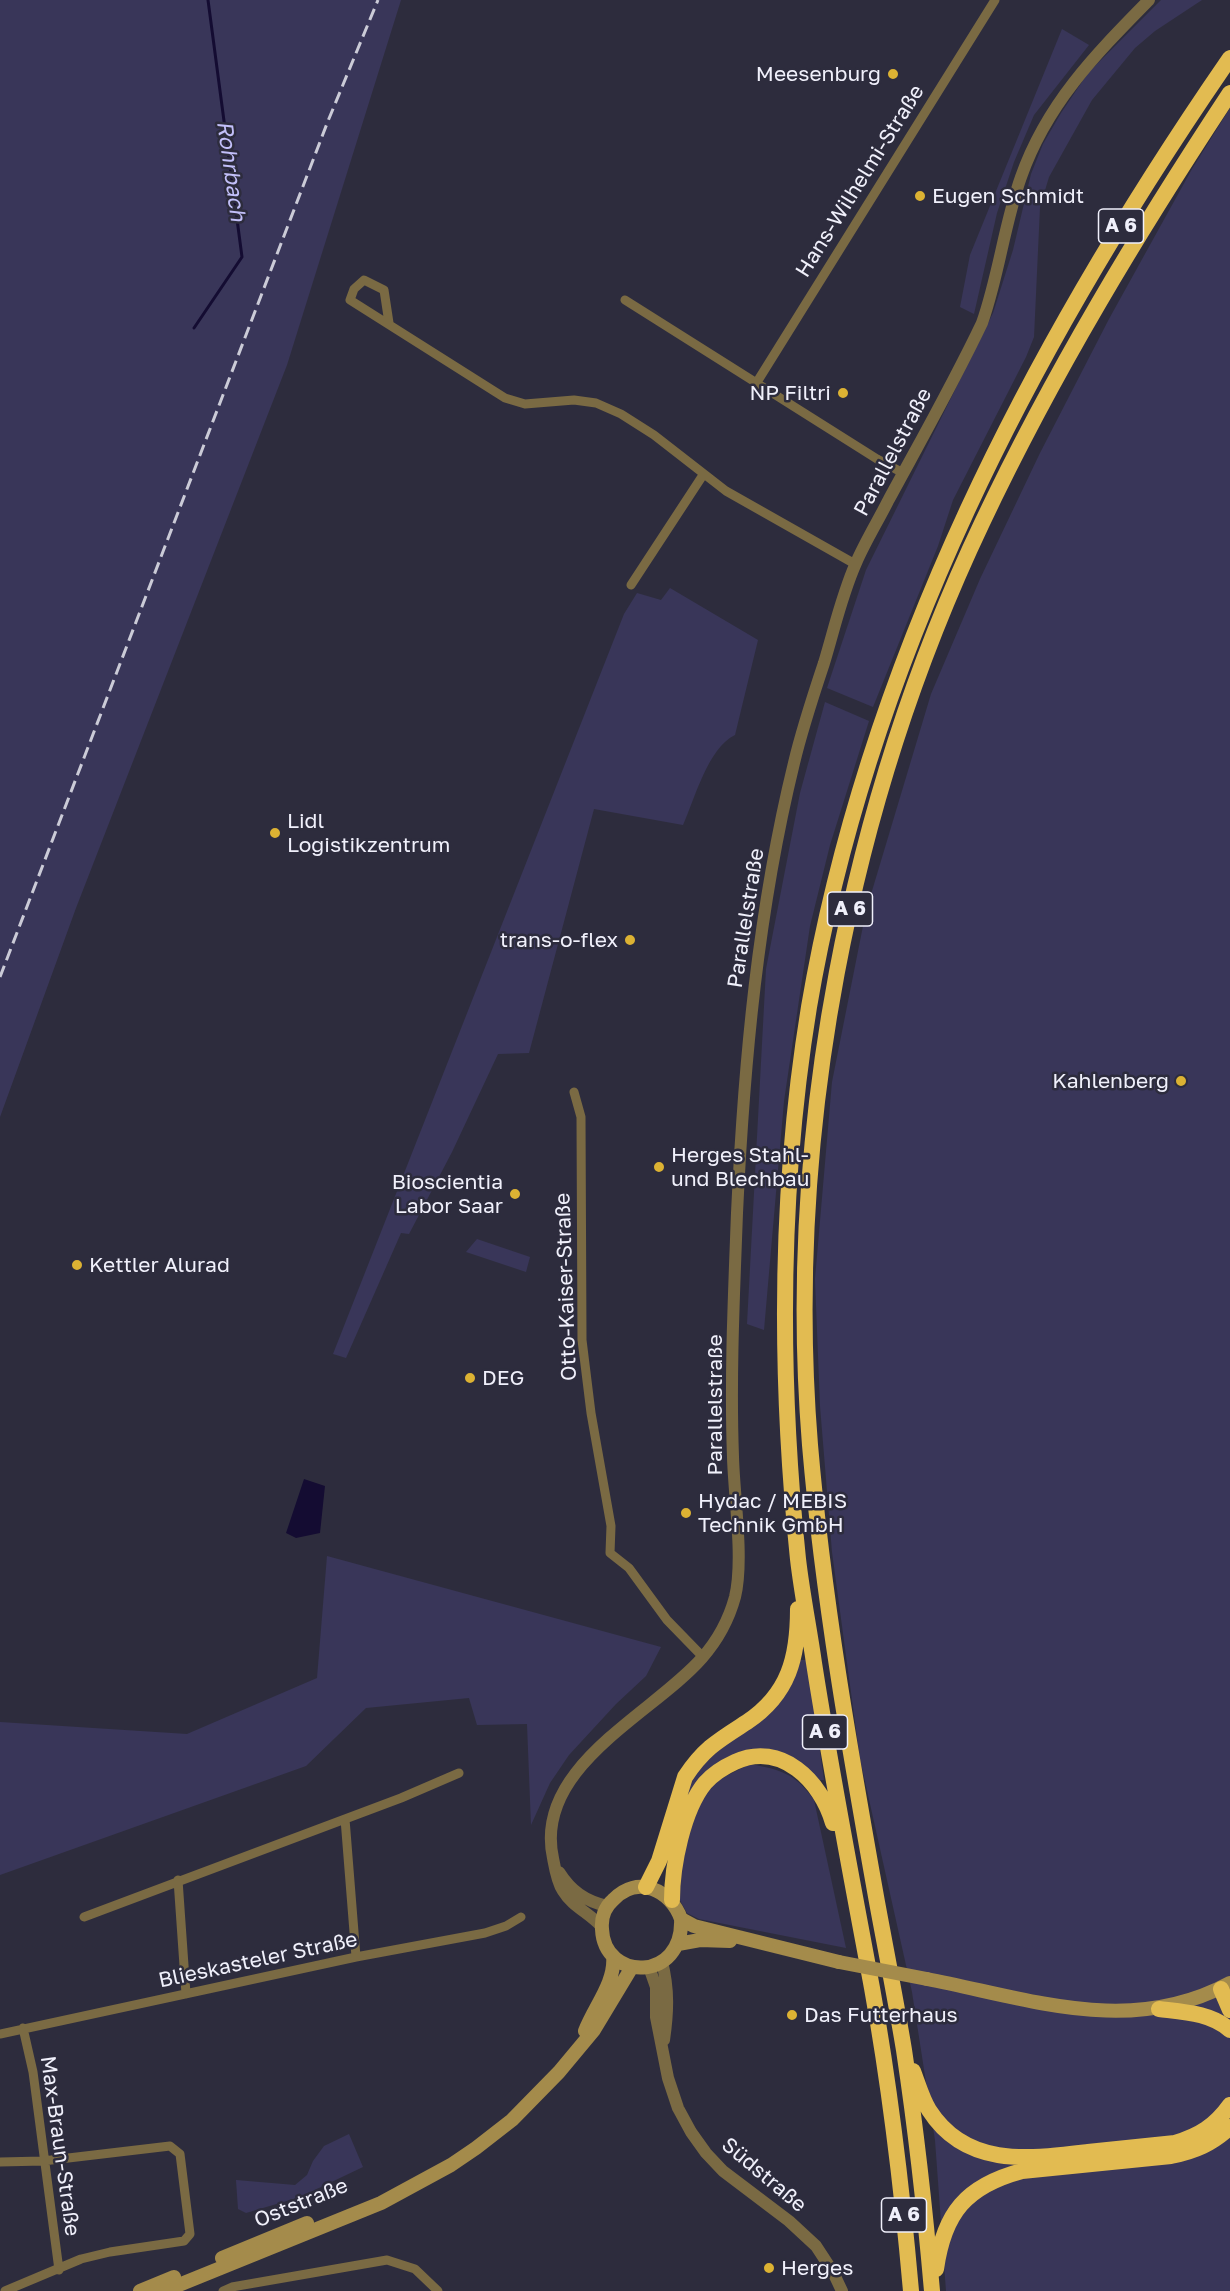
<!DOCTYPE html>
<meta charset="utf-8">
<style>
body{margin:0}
canvas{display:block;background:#2d2c3d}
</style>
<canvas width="1230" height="2291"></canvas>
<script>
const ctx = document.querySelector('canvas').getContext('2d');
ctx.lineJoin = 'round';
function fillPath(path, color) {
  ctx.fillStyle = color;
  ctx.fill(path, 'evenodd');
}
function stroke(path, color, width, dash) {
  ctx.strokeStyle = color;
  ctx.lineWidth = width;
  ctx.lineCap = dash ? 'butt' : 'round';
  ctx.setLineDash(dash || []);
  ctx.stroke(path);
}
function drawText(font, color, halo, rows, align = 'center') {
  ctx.font = font + ' "Golos Text",sans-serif';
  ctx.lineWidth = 5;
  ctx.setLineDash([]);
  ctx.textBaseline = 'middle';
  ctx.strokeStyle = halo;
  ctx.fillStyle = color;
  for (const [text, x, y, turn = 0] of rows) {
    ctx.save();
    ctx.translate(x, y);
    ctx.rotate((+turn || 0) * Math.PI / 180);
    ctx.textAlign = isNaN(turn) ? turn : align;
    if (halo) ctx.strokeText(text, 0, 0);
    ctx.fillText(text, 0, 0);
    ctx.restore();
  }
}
fillPath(new Path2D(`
 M 0,0 L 401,0 L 287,365 L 76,908 L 0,1117 Z
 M 1161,0 L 1202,0 L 1155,31 L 1135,48 L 1092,100 L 1049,177 L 1040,207 L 1034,337 L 1026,357 L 953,500 L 938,546 L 873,707 L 827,688 L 866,570 L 993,313 L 1013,250 L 1031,174 L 1043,144 L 1061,113 L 1088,73 Z
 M 1062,29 L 1089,45 L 1034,115 L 1014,162 L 997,213 L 974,314 L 960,307 L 970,255 Z
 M 1230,108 L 1230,2291 L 946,2291 L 935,2140 L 912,1992 L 860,1759 L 832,1552 L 820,1406 L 815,1279 L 832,1082 L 866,911 L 931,694 L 980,579 L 1040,453 L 1109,319 L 1192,169 Z
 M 670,588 L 758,640 L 735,735 C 708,748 695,798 683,825 L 594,809 L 529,1053 L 498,1054 L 452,1152 L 409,1234 L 401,1233 L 346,1358 L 333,1354 L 624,614 L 637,593 L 661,600 Z
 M 825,702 L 869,721 L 830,845 L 810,926 L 784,1101 L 764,1330 L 747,1324 L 766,969 L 800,793 Z
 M 477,1239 L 530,1257 L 526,1272 L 466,1252 Z
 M 327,1556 L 661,1647 L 646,1676 L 616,1704 L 569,1755 L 550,1783 L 531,1825 L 527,1724 L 477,1725 L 469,1698 L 366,1708 L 306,1766 L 0,1875 L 0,1722 L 187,1734 L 317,1678 Z
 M 800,1660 L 807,1660 L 824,1780 L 817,1780 L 764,1750 L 741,1751 L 722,1760 L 682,1807 L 689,1785 L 698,1767 Z
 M 750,1764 C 781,1770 795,1773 814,1800 L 846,1948 L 699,1919 L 687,1913 L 677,1895 L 682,1851 L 703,1796 L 714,1782 Z
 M 349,2134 L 363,2167 L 300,2197 L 246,2213 L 238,2209 L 236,2180 L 295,2185 L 307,2175 L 313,2161 L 324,2146 Z`), '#393659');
fillPath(new Path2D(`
 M 304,1479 L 325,1486 L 320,1533 L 296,1538 L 286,1533 Z`), '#140c32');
stroke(new Path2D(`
 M 194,328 L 242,257 L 208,0`), '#140c32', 3);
stroke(new Path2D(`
 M 625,300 L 877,459 L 903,473
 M 389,323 L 384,290 L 364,280 L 354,289 L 350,300 L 505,398 L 525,404 L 574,400 L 596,403 L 621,414 L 654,435 L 726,491 L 855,564
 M 757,382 L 995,0
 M 631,585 L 703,475
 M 574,1092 L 581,1117 L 582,1340 L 591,1413 L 611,1526 L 610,1553 L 629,1568 L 667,1620 L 703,1657
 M 345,1819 L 356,1957
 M 178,1880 L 186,1994
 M 84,1917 L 401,1798 L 459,1773
 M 23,2028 L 33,2072 L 59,2270
 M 0,2034 L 356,1957 L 485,1933 L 506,1926 L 521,1917
 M 0,2162 L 43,2161 L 170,2146 L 180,2154 L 190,2234 L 184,2241 L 110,2252 L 81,2259 L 5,2291
 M 223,2291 L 232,2287 L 387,2260 L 415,2269 L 438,2291`), '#7a6a43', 9);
stroke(new Path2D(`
 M 559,1872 C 571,1891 585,1901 607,1906
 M 601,1926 C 589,1913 572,1906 563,1891 C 557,1882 555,1869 553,1858 C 533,1767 653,1714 702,1658 C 717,1641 729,1619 735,1597 C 744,1560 734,1497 733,1457 C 730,1376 734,1294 737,1213 C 744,1062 758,910 794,763 C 802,729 813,696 824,663 C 834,630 842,594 856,563 C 865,542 878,521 888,501 C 920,442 953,384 982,323 C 999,275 1004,225 1021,177 C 1047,103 1096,54 1149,0
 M 662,1962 C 669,1989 668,2013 664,2040
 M 649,1967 L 656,1987 L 656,2017 L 668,2078 L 678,2108 L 691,2132 L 706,2153 L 723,2171 L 789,2221 L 816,2246 L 833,2272 L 842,2291`), '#7a6a43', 12);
stroke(new Path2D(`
 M 681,1919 C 684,1982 604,1982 602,1929 C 601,1918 605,1907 613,1900 C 637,1874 671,1890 681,1919 L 694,1926 L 839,1962
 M 678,1944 L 700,1940 L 730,1941
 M 927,1979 C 1031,1999 1130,2037 1230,1983
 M 585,2031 C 594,2007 616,1982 613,1956
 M 222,2258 L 307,2223
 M 140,2291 L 174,2277
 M 164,2291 L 381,2203 L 451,2165 L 476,2148 L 512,2120 L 559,2072 L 594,2030 L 632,1967`), '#a48b4b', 14);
stroke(new Path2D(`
 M 646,1887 L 659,1861 L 685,1777 C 704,1748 719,1740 747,1722 C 789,1694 798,1657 798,1609
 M 672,1900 C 672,1866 683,1810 705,1783 C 713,1774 724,1767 735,1762 C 781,1741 821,1781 833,1823
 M 1221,1989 L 1230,2010
 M 1159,2009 C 1184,2012 1211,2013 1230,2030
 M 913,2071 C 918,2084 922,2099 929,2110 C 966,2168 1029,2159 1088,2152 C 1117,2149 1146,2146 1175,2143 C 1199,2136 1215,2126 1230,2105
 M 936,2269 C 944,2213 966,2186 1022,2171 L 1171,2156 C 1195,2151 1212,2144 1230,2127
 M 911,2291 C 902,2189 890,2088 872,1988 C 852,1880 831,1772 814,1663 C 809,1628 802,1594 798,1559 C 779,1375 779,1190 809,1007 C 868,660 1032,345 1230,58
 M 932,2291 C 925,2210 916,2130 904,2050 C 896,2001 886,1951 877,1902 C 850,1751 823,1598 810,1445 C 785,1136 849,803 982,523 C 1053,373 1139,231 1230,93`), '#e2bb51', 16);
stroke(new Path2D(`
 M 0,977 L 328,121 L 378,0`), '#cbcbd7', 3, [12, 6]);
stroke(new Path2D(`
 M 839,1962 L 927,1979`), '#a48b4b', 14);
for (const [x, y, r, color] of [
 [893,74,6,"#dcb233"],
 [920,196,6,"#dcb233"],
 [843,393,6,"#dcb233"],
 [275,833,6,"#dcb233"],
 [630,940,6,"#dcb233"],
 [1181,1081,6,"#dcb233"],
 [659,1167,6,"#dcb233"],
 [515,1194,6,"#dcb233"],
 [77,1265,6,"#dcb233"],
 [470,1378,6,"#dcb233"],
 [686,1513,6,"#dcb233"],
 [792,2015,6,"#dcb233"],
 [769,2268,6,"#dcb233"]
]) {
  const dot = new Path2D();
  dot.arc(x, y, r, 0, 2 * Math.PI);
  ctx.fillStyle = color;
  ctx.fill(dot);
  stroke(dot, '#2d2c3d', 2);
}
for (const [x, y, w] of [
 [1121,226,45],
 [850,909,45],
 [825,1732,45],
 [904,2215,45]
]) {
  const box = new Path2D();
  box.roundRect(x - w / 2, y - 17, w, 34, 4.5);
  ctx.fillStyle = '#2d2c3d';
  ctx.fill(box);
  stroke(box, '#f0f0fb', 1.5);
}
drawText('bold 20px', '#f0f0fb', null, [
 ["A 6",1121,226],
 ["A 6",850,909],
 ["A 6",825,1732],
 ["A 6",904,2215]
]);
drawText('21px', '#f0f0fb', '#2d2c3d', [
 ["Meesenburg",881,74,"right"],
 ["Eugen Schmidt",932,196],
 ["NP Filtri",831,393,"right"],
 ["Lidl",287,821],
 ["Logistikzentrum",287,845],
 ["trans-o-flex",618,940,"right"],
 ["Kahlenberg",1169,1081,"right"],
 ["Herges Stahl-",671,1155],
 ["und Blechbau",671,1179],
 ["Bioscientia",503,1182,"right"],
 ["Labor Saar",503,1206,"right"],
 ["Kettler Alurad",89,1265],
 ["DEG",482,1378],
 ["Hydac / MEBIS",698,1501],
 ["Technik GmbH",698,1525],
 ["Das Futterhaus",804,2015],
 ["Herges",781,2268]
], 'left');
drawText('21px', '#f0f0fb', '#2d2c3d', [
 ["Hans-Wilhelmi-Straße",860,181,-58],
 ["Parallelstraße",893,452,-62],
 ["Parallelstraße",746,918,-81],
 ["Otto-Kaiser-Straße",566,1287,-92],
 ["Parallelstraße",715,1405,-90],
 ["Blieskasteler Straße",258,1960,-12],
 ["Max-Braun-Straße",60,2146,82],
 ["Südstraße",764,2175,40],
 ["Oststraße",301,2203,-22]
]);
drawText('italic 22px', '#c2bff9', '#2d2c3d', [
 ["Rohrbach",231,171,82]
]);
</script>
